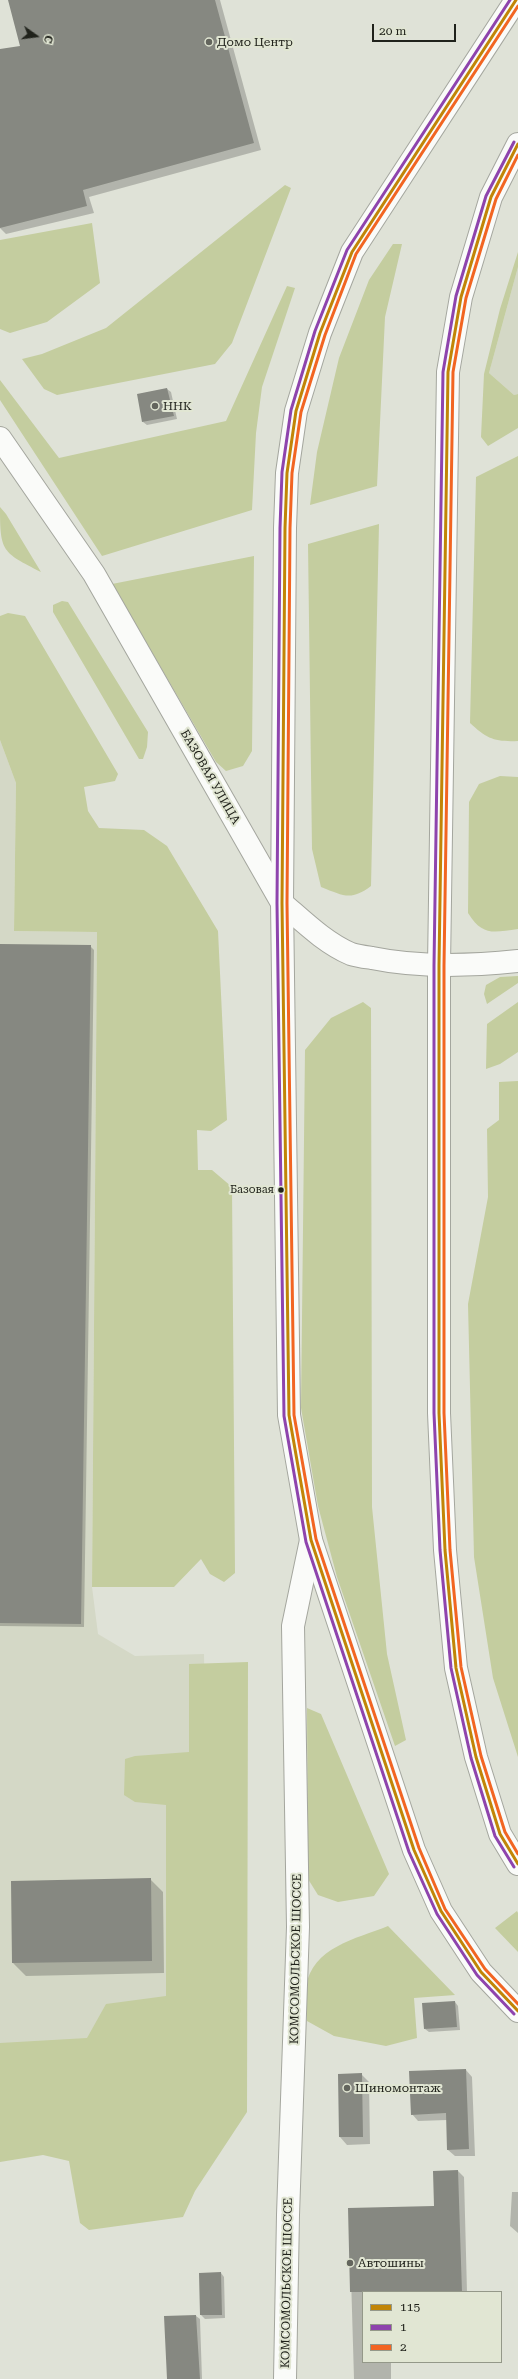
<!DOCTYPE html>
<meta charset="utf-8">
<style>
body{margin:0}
#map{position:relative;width:518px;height:2379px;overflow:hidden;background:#dfe2d7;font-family:"Roboto Serif",serif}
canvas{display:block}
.legend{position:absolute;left:362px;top:2291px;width:140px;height:72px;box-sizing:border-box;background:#e1e6d3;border:1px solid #949889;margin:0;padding:5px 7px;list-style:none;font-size:12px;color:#20221b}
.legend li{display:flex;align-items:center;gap:8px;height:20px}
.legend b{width:20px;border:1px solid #949889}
.north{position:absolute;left:16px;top:16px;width:40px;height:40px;-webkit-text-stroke:3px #e1e6d3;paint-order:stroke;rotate:104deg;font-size:11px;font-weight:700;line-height:16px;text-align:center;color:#20221b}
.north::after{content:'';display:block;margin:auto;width:14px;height:18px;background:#20221b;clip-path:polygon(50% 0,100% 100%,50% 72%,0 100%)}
.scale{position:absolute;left:372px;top:24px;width:84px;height:18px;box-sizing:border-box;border:2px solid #20221b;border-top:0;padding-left:5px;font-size:12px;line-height:14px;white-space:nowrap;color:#20221b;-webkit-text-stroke:3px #e1e6d3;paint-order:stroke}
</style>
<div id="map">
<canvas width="518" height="2379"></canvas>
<ul class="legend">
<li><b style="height:5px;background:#c18507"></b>115</li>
<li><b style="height:5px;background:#8e44ad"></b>1</li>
<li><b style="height:5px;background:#f26522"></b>2</li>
</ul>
<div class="north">С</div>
<div class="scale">20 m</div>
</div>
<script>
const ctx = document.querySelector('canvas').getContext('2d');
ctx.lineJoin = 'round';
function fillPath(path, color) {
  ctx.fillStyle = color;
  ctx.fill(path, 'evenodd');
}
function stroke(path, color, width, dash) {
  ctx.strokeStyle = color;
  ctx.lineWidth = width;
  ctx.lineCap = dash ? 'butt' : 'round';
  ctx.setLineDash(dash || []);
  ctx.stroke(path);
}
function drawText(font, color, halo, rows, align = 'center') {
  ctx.font = font + ' "Roboto Serif",serif';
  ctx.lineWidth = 4;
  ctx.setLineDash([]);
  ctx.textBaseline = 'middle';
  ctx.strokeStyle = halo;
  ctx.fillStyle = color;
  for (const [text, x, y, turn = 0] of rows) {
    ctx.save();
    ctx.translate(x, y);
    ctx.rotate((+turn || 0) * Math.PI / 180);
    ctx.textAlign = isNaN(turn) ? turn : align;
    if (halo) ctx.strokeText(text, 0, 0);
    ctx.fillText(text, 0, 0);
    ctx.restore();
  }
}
fillPath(new Path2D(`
 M 518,267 L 518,394 L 514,395 L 489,373 Z
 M 0,740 L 16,783 L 14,931 L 97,932 L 92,1587 L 98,1634 L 135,1656 L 204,1654 L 211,2071 L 0,2075 Z`), '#d4d8c6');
fillPath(new Path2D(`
 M 285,185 L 291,188 L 232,343 L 215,364 L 57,395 L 44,389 L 22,359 L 42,354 L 106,328 Z
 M 92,223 L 100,283 L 47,322 L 10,333 L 0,329 L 0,240 Z
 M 393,244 L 402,244 L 385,317 L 377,486 L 310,505 L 317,452 L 339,358 L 369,280 Z
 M 518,252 L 518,267 L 489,373 L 514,395 L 518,394 L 518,428 L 488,446 L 481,437 L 484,374 L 500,309 Z
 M 287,286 L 295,288 L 262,387 L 256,433 L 252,510 L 102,556 L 0,400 L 0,380 L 59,458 L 226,421 Z
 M 518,456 L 518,741 C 495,742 487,739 470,723 L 476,477 Z
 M 0,507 L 6,514 L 41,572 C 2,552 0,552 0,507 Z
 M 379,524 L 371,886 C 351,901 344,896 321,887 L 312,849 L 308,544 Z
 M 254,556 L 252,751 L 243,766 L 226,771 L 216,762 L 112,584 Z
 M 62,601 L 68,602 L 148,732 L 147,747 L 143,759 L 139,759 L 53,612 L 53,605 Z
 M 8,613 L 25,616 L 118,774 L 115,781 L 84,787 L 88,811 L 99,828 L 144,830 L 167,846 L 218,931 L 227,1120 L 211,1131 L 197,1130 L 198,1170 L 212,1170 L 232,1187 L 235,1573 L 224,1582 L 210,1574 L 201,1559 L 174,1587 L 92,1587 L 97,932 L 14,931 L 16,783 L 0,740 L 0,616 Z
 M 500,776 L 518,777 L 518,929 C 494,932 483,937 468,913 L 469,802 L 479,784 Z
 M 518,976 L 518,983 L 487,1004 L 484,994 L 486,985 L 500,977 Z
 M 363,1002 L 371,1008 L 372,1507 L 387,1654 L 406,1740 L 395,1746 L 337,1577 L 318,1506 L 301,1408 L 305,1050 L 331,1018 Z
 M 518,1002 L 518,1052 L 500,1064 L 486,1069 L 487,1024 Z
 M 518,1081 L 518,1757 L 493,1678 L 474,1557 L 468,1304 L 488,1197 L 487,1129 L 499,1120 L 499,1082 Z
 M 248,1662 L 247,2112 L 195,2191 L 183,2217 L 89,2230 L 80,2223 L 69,2161 L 43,2155 L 0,2162 L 0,2043 L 87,2038 L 106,2004 L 166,1996 L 166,1805 L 135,1802 L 124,1795 L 125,1759 L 135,1756 L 189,1752 L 189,1664 Z
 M 307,1708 L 321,1714 L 389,1874 L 374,1896 L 338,1902 L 318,1895 L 308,1879 Z
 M 517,1911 L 518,1913 L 518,1952 L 495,1928 Z
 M 388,1926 L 455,1995 L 414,1998 L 417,2038 L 386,2046 L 334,2036 L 307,2021 C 307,2010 305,1998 306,1987 C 312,1947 356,1939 388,1926 Z`), '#c4cd9f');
fillPath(new Path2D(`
 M 9,0 L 220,0 L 261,150 L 89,197 L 94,213 L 6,234 L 0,228 L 0,117 L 39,118 Z
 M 167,389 L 171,392 L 177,419 L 147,425 L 143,422 Z
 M 90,946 L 94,950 L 84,1627 L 0,1626 L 0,987 Z
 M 150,1879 L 163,1892 L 164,1973 L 26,1976 L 13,1963 L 12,1882 Z
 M 455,2002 L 458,2006 L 460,2030 L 429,2032 L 425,2029 Z
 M 466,2070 L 472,2077 L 475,2156 L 455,2156 L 448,2150 L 447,2120 L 418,2121 L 412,2114 Z
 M 361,2074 L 369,2082 L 370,2144 L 347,2145 L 340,2137 Z
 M 458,2171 L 464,2177 L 467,2292 L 363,2292 L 363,2362 L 391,2362 L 391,2379 L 354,2379 L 349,2209 L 435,2207 Z
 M 512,2192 L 518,2192 L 518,2233 L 510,2226 Z
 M 221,2273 L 224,2277 L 225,2318 L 205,2319 L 201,2315 Z
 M 196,2316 L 200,2319 L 202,2379 L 168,2379 L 165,2317 Z`), '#0003');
fillPath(new Path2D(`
 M 8,0 L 215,0 L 254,143 L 83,190 L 87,206 L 0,228 L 0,49 L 20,46 Z
 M 167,388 L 174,416 L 142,422 L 137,394 Z
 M 0,944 L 91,945 L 81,1624 L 0,1623 Z
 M 151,1878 L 152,1961 L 12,1963 L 11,1881 Z
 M 455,2001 L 457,2027 L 424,2029 L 422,2003 Z
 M 466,2069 L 469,2149 L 447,2150 L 446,2113 L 411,2115 L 409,2071 Z
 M 362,2073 L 363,2137 L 339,2137 L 338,2074 Z
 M 458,2170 L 462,2292 L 350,2292 L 348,2208 L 434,2206 L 433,2171 Z
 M 221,2272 L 222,2315 L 200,2315 L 199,2273 Z
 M 196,2315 L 200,2379 L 167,2379 L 164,2316 Z`), '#868881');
const street = new Path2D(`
 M 282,903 C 303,921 325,943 351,954 C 357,956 365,957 372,958 C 420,968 470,966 518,961
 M 285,2379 L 288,2215 L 298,1927 L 293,1626 L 311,1540`);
const secondary = new Path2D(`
 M 0,438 L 94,574 L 282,903`);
const primary = new Path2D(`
 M 516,0 L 352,252 L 320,333 L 296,411 L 287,473 L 285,528 L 282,903 L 289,1415 L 311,1540 L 414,1850 L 441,1911 L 481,1972 L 518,2011
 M 518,144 L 491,197 L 461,297 L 448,372 L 439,965 L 439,1413 L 445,1550 L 456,1668 L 476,1757 L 500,1834 L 518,1864`);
stroke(street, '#a4a69e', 24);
stroke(secondary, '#a4a69e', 24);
stroke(primary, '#a4a69e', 24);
stroke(street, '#fafbf9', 22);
stroke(secondary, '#fafbf9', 22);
stroke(primary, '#fafbf9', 22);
stroke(new Path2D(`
 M 516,0 L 352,252 L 320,333 L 296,411 L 287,473 L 285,528 L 282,903 L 289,1415 L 311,1540 L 414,1850 L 441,1911 L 481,1972 L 518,2011
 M 518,144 L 491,197 L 461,297 L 448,372 L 439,965 L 439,1413 L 445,1550 L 456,1668 L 476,1757 L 500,1834 L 518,1864`), '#c18507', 3);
stroke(new Path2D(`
 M 510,0 L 347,250 L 315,331 L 291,410 L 282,472 L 280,528 L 277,903 L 284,1416 L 306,1542 L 409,1852 L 437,1914 L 477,1975 L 514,2014
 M 514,142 L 486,196 L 456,296 L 443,372 L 434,965 L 434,1413 L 440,1550 L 451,1668 L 471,1758 L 495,1836 L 514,1867`), '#8e44ad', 3);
stroke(new Path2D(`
 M 518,6 L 356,254 L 325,335 L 301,412 L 292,473 L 290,528 L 287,903 L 294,1415 L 316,1539 L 419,1848 L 445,1909 L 485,1969 L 518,2004
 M 518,155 L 496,199 L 466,298 L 453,372 L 444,965 L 444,1413 L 450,1550 L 461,1667 L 481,1756 L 505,1832 L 518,1854`), '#f26522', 3);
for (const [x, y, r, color] of [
 [209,42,4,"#63655d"],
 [155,406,4,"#63655d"],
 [281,1190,3.5,"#20221b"],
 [347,2088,4,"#63655d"],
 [350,2263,4,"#63655d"]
]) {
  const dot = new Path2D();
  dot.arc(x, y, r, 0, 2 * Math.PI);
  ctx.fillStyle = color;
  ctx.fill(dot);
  stroke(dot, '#e1e6d3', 1.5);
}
drawText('11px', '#20221b', '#e1e6d3', [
 ["Базовая",274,1190]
], 'right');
drawText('12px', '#20221b', '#e1e6d3', [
 ["Домо Центр",217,42],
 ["ННК",163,406],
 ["Шиномонтаж",355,2088],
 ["Автошины",358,2263]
], 'left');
drawText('12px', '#20221b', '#e1e6d3', [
 ["БАЗОВАЯ УЛИЦА",210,777,60],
 ["КОМСОМОЛЬСКОЕ ШОССЕ",296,1959,-89],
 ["КОМСОМОЛЬСКОЕ ШОССЕ",287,2283,-89]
]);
</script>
